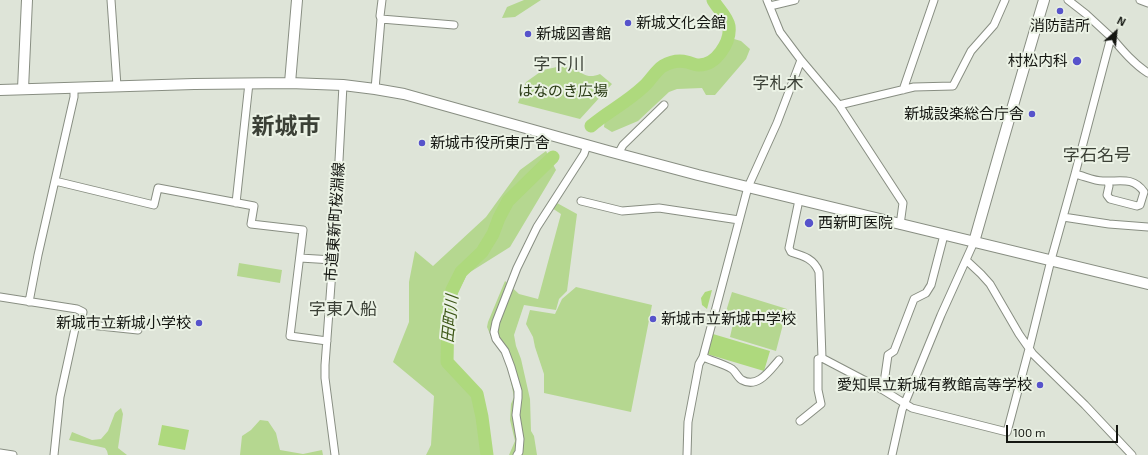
<!DOCTYPE html>
<meta charset="utf-8">
<style>
body{margin:0}
#map{position:relative;width:1148px;height:455px;overflow:hidden;background:#dee4d8;font-family:"Exo 2",sans-serif}
canvas{display:block}
.north{position:absolute;left:1096px;top:12px;width:40px;height:40px;-webkit-text-stroke:3px #ebf2e5;paint-order:stroke;rotate:27deg;font-size:11px;font-weight:700;line-height:16px;text-align:center;color:#141611}
.north::after{content:'';display:block;margin:auto;width:14px;height:18px;background:#141611;clip-path:polygon(50% 0,100% 100%,50% 72%,0 100%)}
.scale{position:absolute;left:1006px;top:425px;width:112px;height:18px;box-sizing:border-box;border:2px solid #141611;border-top:0;padding-left:5px;font-size:12px;line-height:14px;white-space:nowrap;color:#141611;-webkit-text-stroke:3px #ebf2e5;paint-order:stroke}
</style>
<div id="map">
<canvas width="1148" height="455"></canvas>
<div class="north">N</div>
<div class="scale">100 m</div>
</div>
<script>
const ctx = document.querySelector('canvas').getContext('2d');
ctx.lineJoin = 'round';
function fillPath(path, color) {
  ctx.fillStyle = color;
  ctx.fill(path, 'evenodd');
}
function stroke(path, color, width, dash) {
  ctx.strokeStyle = color;
  ctx.lineWidth = width;
  ctx.lineCap = dash ? 'butt' : 'round';
  ctx.setLineDash(dash || []);
  ctx.stroke(path);
}
function drawText(font, color, halo, rows, align = 'center') {
  ctx.font = font + ' "Exo 2","Noto Sans JP",sans-serif';
  ctx.lineWidth = 4;
  ctx.setLineDash([]);
  ctx.textBaseline = 'middle';
  ctx.strokeStyle = halo;
  ctx.fillStyle = color;
  for (const [text, x, y, turn = 0] of rows) {
    ctx.save();
    ctx.translate(x, y);
    ctx.rotate((+turn || 0) * Math.PI / 180);
    ctx.textAlign = isNaN(turn) ? turn : align;
    if (halo) ctx.strokeText(text, 0, 0);
    ctx.fillText(text, 0, 0);
    ctx.restore();
  }
}
fillPath(new Path2D(`
 M 524,0 L 541,0 L 515,17 L 502,18 L 507,7 Z
 M 734,39 L 741,41 L 750,49 L 746,59 L 715,95 L 706,95 L 702,88 L 677,89 L 669,92 L 638,121 L 612,132 L 604,127 L 605,118 L 623,103 L 647,85 L 662,68 L 676,64 L 695,66 L 707,65 L 728,49 Z
 M 557,67 C 562,67 569,67 573,69 C 584,74 588,79 600,74 L 612,84 L 580,119 L 518,103 L 526,82 L 543,70 Z
 M 546,151 L 556,170 L 510,247 L 467,274 L 455,300 L 452,363 L 473,394 L 488,433 L 490,455 L 426,455 L 431,445 L 434,396 L 393,362 L 409,322 L 409,282 L 415,251 L 433,266 L 486,217 L 520,170 Z
 M 557,203 L 577,214 L 567,291 L 559,299 L 556,310 L 524,305 L 514,335 L 516,346 L 521,359 L 530,399 L 531,431 L 534,436 L 537,455 L 509,455 L 515,441 L 510,420 L 511,404 L 514,397 L 506,358 L 498,346 L 492,339 L 487,327 L 488,322 L 505,281 L 519,294 L 538,299 L 561,214 L 552,208 Z
 M 239,263 L 282,270 L 280,283 L 237,276 Z
 M 576,287 L 652,305 L 631,412 L 544,393 L 544,374 L 535,347 L 533,337 L 526,324 L 530,310 L 555,314 L 562,299 Z
 M 732,292 L 787,309 L 776,351 L 730,337 L 733,324 L 723,321 Z
 M 121,408 L 123,414 L 118,448 L 127,455 L 108,455 L 107,451 L 105,448 L 69,440 L 72,432 L 92,440 L 101,439 L 108,431 L 115,413 Z
 M 260,420 L 268,421 L 276,433 L 280,450 L 303,454 L 322,450 L 323,455 L 240,455 L 242,436 L 251,430 Z`), '#b5d790');
fillPath(new Path2D(`
 M 712,290 L 707,309 L 702,305 L 701,298 L 705,292 Z
 M 713,334 L 770,351 L 764,371 L 707,354 Z
 M 162,425 L 189,430 L 185,450 L 158,445 Z`), '#aed97d');
stroke(new Path2D(`
 M 591,126 C 607,112 626,103 642,88 C 650,82 655,71 663,66 C 670,62 679,60 687,62 C 691,63 695,65 698,65 C 716,66 731,42 729,26 C 727,16 718,9 713,0
 M 487,455 L 482,417 L 477,394 L 447,362 L 448,314 L 450,298 L 452,290 L 461,272 L 482,252 L 493,234 L 499,218 L 508,201 L 553,157`), '#aed97d', 13);
const street = new Path2D(`
 M 111,0 L 117,86
 M 1140,0 L 1148,3
 M 770,6 L 795,0
 M 381,19 L 454,25
 M 1112,38 C 1123,51 1134,64 1148,73
 M 801,60 L 839,105 L 903,203 L 900,225
 M 375,89 L 381,19 L 380,16 L 382,0
 M 903,90 L 934,0
 M 839,105 L 914,87 L 953,86 L 971,51 L 994,25 L 1005,0
 M 618,154 L 623,145 L 664,105
 M 1075,174 C 1084,176 1094,181 1103,181 C 1119,182 1133,176 1144,192 L 1140,205 L 1137,206 L 1110,199 L 1107,195 L 1109,186 L 1108,181
 M 55,181 L 154,205 L 158,188 L 254,206 L 251,224 L 303,230 L 290,336 L 327,341
 M 799,200 L 789,248 L 791,252 C 804,256 814,259 819,272 L 822,358 L 883,390 L 912,408 L 1007,432 L 1029,349 L 1051,260 L 1075,174 L 1110,41 L 1112,38 L 1086,14 L 1068,0
 M 581,201 L 622,211 L 659,208 L 739,220
 M 236,203 L 249,83
 M 1063,217 L 1109,224 L 1148,227
 M 300,258 L 333,260
 M 966,260 L 981,274 L 990,284 L 1019,334 L 1033,354 L 1085,405 L 1132,455
 M 0,297 L 77,309 L 83,312 L 81,324 L 76,324 L 60,397 L 54,455
 M 29,302 L 38,255 L 74,97 L 74,88
 M 81,324 L 138,330
 M 703,357 C 712,361 724,364 732,369 C 736,372 738,378 742,380 C 758,389 770,370 779,360
 M 883,390 L 888,355 L 894,351 L 914,299 L 926,293 L 931,285 L 944,235
 M 800,421 L 821,404 L 818,390 L 818,359 L 822,358
 M 0,453 L 13,455
 M 335,455 L 325,378 L 325,365 L 336,217 L 343,85
 M 517,455 L 519,452 L 520,439 L 516,415 L 518,398 L 518,391 L 511,367 L 505,351 L 496,339 L 494,332 L 496,322 L 517,268 L 537,227 L 584,154 L 587,145
 M 687,455 L 688,422 L 699,364 L 703,357 L 748,187 L 777,123 L 801,60 L 780,32 L 767,0
 M 892,455 L 902,410 L 941,315 L 974,242`);
const secondary = new Path2D(`
 M 290,83 L 297,0
 M 23,89 L 27,0
 M 0,90 L 194,84 L 290,83 L 343,85 L 375,89 L 404,94 L 608,151 L 698,175 L 1148,284
 M 974,242 C 997,161 1020,80 1044,0`);
stroke(street, '#888e82', 9);
stroke(secondary, '#888e82', 12);
stroke(street, '#fff', 7);
stroke(secondary, '#fff', 10);
for (const [x, y, r, color] of [
 [1060,11,4,"#5753cb"],
 [628,23,4,"#5753cb"],
 [528,34,4,"#5753cb"],
 [1077,61,5,"#5753cb"],
 [1032,114,4,"#5753cb"],
 [422,143,4,"#5753cb"],
 [809,223,5,"#5753cb"],
 [653,319,4,"#5753cb"],
 [199,323,4,"#5753cb"],
 [1040,385,4,"#5753cb"]
]) {
  const dot = new Path2D();
  dot.arc(x, y, r, 0, 2 * Math.PI);
  ctx.fillStyle = color;
  ctx.fill(dot);
  stroke(dot, '#ebf2e5', 1.5);
}
drawText('15px', '#141611', '#ebf2e5', [
 ["新城文化会館",636,23],
 ["消防詰所",1060,26,"center"],
 ["新城図書館",536,34],
 ["村松内科",1068,61,"right"],
 ["新城設楽総合庁舎",1024,114,"right"],
 ["新城市役所東庁舎",430,143],
 ["西新町医院",818,223],
 ["新城市立新城中学校",661,319],
 ["新城市立新城小学校",191,323,"right"],
 ["愛知県立新城有教館高等学校",1032,385,"right"]
], 'left');
drawText('15px', '#2a3b15', '#ebf2e5', [
 ["はなのき広場",563,91]
]);
drawText('15px', '#141611', '#ebf2e5', [
 ["市道東新町桜淵線",335,222,-86]
]);
drawText('italic 16px', '#3c5616', '#ebf2e5', [
 ["田町川",450,319,-84]
]);
drawText('17px', '#3b4036', '#ebf2e5', [
 ["字下川",559,64],
 ["字札木",778,83],
 ["字石名号",1097,155],
 ["字東入船",343,309]
]);
drawText('bold 23px', '#3b4036', '#ebf2e5', [
 ["新城市",286,126]
]);
</script>
